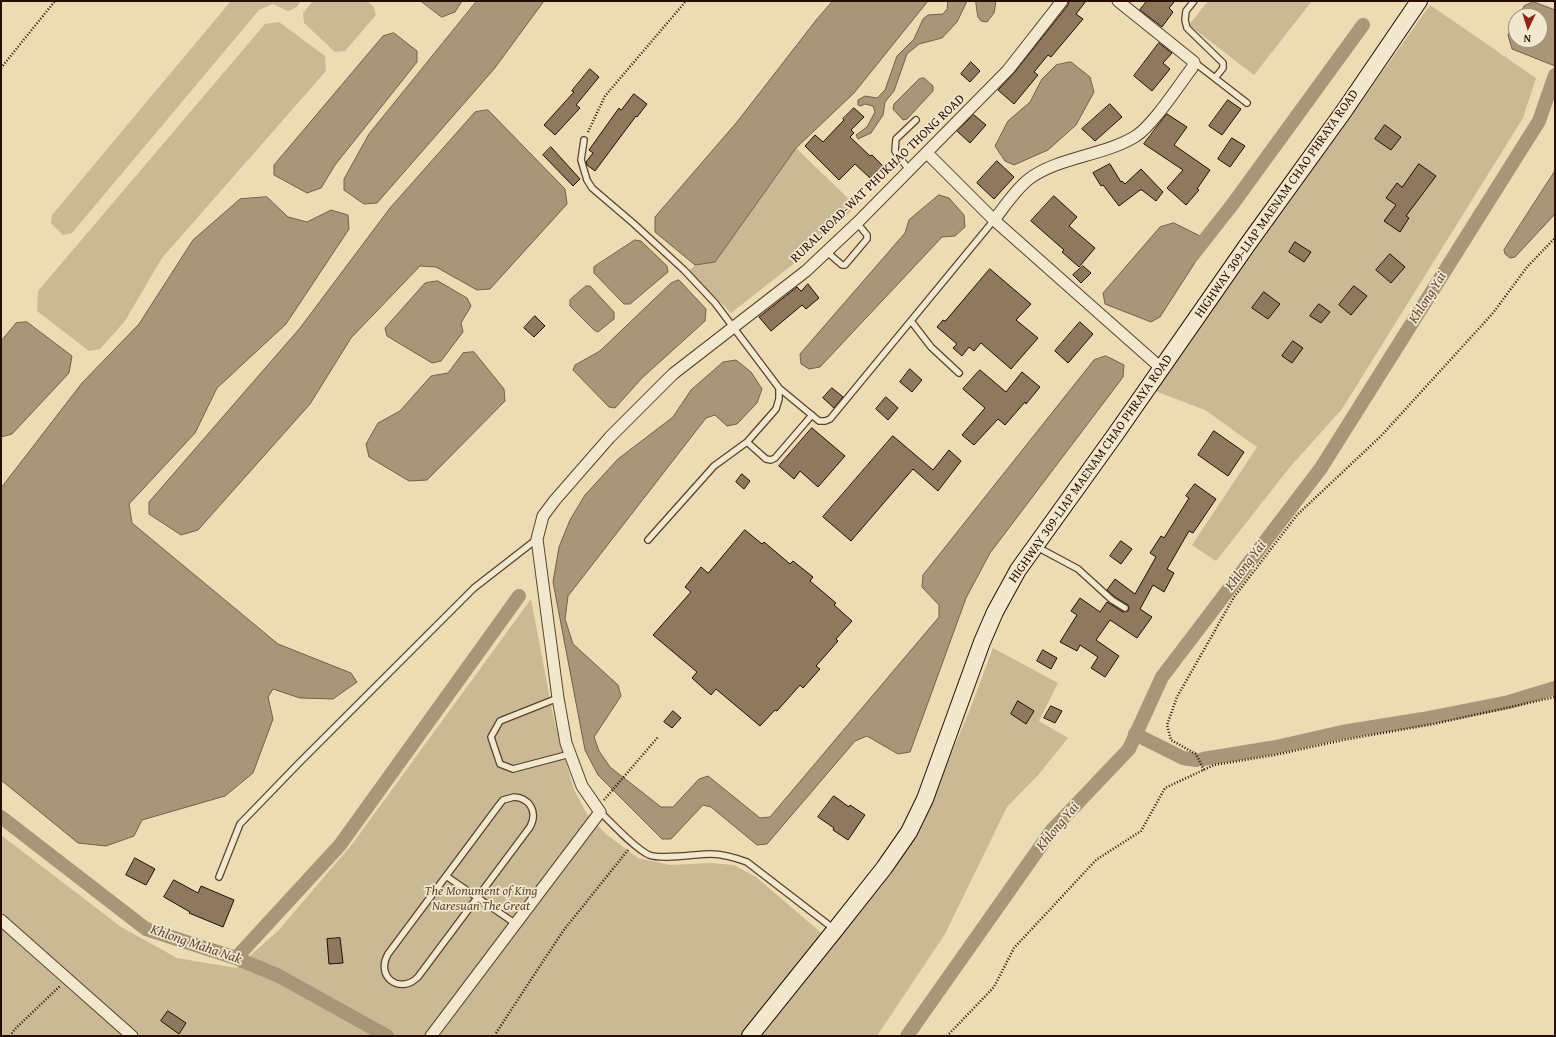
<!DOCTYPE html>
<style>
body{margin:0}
#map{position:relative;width:1556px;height:1037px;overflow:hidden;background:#ebdcb3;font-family:"Gentium Book Plus",serif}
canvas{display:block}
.frame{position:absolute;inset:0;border:2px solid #290c02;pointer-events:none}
.north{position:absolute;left:1508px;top:8px;width:40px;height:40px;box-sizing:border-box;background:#f2e8ce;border:1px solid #a2907c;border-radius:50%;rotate:184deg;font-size:11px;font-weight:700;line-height:16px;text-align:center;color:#290c02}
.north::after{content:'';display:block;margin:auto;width:14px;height:18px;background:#8f2418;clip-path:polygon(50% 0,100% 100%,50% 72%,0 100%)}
</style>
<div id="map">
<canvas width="1556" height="1037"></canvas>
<div class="frame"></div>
<div class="north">N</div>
</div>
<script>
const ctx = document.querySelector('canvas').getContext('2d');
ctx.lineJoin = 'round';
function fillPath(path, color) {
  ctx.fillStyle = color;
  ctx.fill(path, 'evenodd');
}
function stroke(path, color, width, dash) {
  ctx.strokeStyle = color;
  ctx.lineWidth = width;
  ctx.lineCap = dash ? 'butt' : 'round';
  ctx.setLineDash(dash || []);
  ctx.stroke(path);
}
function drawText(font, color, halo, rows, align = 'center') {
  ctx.font = font + ' "Gentium Book Plus",serif';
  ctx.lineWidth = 3.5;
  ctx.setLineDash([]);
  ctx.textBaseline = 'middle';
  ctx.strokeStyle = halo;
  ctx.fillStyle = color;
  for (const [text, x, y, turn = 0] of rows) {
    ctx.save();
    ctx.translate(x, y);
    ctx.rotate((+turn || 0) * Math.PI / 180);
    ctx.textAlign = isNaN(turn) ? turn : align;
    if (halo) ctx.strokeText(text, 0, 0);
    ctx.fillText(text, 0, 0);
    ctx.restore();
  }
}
fillPath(new Path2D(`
 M 231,1 L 301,1 L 297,7 L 288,11 L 273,4 L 259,10 L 72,233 L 63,235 L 51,223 L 52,215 Z
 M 313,1 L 367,1 L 373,6 L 376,15 L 345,51 L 335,52 L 304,23 L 303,13 Z
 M 1208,1 L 1312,1 L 1254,75 L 1189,25 Z
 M 1430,5 L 1536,78 L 1523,118 L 1342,409 L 1290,467 L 1216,561 L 1192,545 L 1257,447 L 1205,410 L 1155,391 Z
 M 279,22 L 325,56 L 326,71 L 162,258 L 125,321 L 100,349 L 89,351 L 37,311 L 38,291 L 265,24 Z
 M 796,148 L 856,206 L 801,258 L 731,313 L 689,271 L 695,265 L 715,262 Z
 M 531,599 L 554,720 L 574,790 L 587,814 L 606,834 L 638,858 L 670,865 L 712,863 L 734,865 L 756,877 L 832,942 L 939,782 L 969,712 L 993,648 L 1058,683 L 1039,721 L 1068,738 L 1039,774 L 1007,807 L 945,934 L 877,1036 L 1,1036 L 1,835 L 121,927 L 177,958 L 236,968 L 279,930 L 353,843 Z`), '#cab995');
const water = new Path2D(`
 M 421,1 L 462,1 L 455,12 L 442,17 Z
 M 477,1 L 544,1 L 494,69 L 377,203 L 364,204 L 344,190 L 344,179 L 369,134 Z
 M 833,1 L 928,1 L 854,93 L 796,148 L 715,262 L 695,265 L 655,232 L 655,217 L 737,122 L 817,19 Z
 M 948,1 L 967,1 L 957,22 L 942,38 L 919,44 L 907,54 L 894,91 L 885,102 L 883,115 L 871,133 L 858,139 L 856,135 L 867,127 L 875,112 L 873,106 L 865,104 L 861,106 L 858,105 L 858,100 L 865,96 L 877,98 L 885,90 L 897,56 L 914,39 L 923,19 L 928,15 L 943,14 L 947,9 Z
 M 976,1 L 996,1 L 994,13 L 987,22 L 981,21 L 978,17 Z
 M 1534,2 L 1555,10 L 1555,66 L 1512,49 L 1508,35 L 1516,21 L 1516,40 L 1540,40 L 1540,16 L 1519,16 L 1524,6 Z
 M 394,33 L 417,51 L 417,62 L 335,165 L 321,188 L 307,193 L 274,175 L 274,165 L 383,36 Z
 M 1071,62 L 1090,77 L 1094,92 L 1076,125 L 1048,150 L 1014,165 L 1005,161 L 995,146 L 1008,121 L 1030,102 L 1042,79 L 1056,65 Z
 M 924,78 L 933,86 L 933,91 L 907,119 L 903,120 L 893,109 L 894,104 L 919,79 Z
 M 488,110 L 565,189 L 567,204 L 490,289 L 477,290 L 436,267 L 420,266 L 351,338 L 310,404 L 198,530 L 181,535 L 149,514 L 149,502 L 300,328 L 390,208 L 475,112 Z
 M 1555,171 L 1555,214 L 1515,257 L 1510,258 L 1505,254 L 1504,250 Z
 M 939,195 L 949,198 L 964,215 L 965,227 L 955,236 L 942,237 L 820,367 L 809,369 L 801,364 L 800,354 L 905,233 L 909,220 Z
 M 267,197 L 288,217 L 307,222 L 331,210 L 348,215 L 349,229 L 286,324 L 217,388 L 195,433 L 129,504 L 132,523 L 278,644 L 351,673 L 357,682 L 333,699 L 300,698 L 273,689 L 268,697 L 273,719 L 253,773 L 225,796 L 142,820 L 134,836 L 106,846 L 78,843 L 1,780 L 1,488 L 82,383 L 139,324 L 193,240 L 240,199 Z
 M 1174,223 L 1200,236 L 1205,247 L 1160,317 L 1151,322 L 1105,304 L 1103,293 L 1160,227 Z
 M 635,240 L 641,241 L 667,266 L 668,272 L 630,304 L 624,304 L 594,273 L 594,267 Z
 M 679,280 L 706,309 L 705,321 L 642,378 L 615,408 L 609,407 L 573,370 L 575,365 L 600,351 L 671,283 Z
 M 438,281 L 467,298 L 471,306 L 461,323 L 463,332 L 441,361 L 432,363 L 387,336 L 385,328 L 425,283 Z
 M 586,286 L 590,286 L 614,312 L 614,319 L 598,332 L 594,330 L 570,306 L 570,300 Z
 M 27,322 L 72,356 L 69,373 L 12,434 L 1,437 L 1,341 L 16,323 Z
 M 474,352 L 504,389 L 505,401 L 427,480 L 409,481 L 369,457 L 366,444 L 378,423 L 400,411 L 431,376 L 448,373 L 463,353 Z
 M 1106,356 L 1124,365 L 1123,377 L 990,553 L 966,598 L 910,752 L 898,754 L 867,736 L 855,741 L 767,844 L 757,845 L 711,807 L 703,805 L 671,839 L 662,839 L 598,775 L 585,750 L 553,582 L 559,547 L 570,520 L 585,495 L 618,459 L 673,417 L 691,390 L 723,362 L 736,360 L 751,372 L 762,389 L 757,403 L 737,424 L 727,426 L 715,415 L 706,418 L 568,596 L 565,619 L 573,644 L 618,685 L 621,696 L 594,737 L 599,751 L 610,767 L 661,807 L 673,807 L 699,779 L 708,776 L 760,818 L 770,817 L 939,617 L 939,605 L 922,587 L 923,575 L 1094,360 Z`);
fillPath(water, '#a99577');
stroke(water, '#765e48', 1);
stroke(new Path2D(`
 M 1192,256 L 1232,205 L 1363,25
 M 1135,734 L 1183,758 L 1196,760
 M 1203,759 L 1276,747 L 1342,732 L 1423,719 L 1509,702 L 1555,688
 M 1,817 L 146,929 L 236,958 L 279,976 L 387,1036
 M 236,958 L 340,845 L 519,596
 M 907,1036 L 1052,830 L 1129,749 L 1162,677 L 1321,468 L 1539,121 L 1555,75`), '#a99577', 14);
const building = new Path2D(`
 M 1069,1 L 1086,1 L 1076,14 L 1083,19 L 1051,57 L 1048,55 L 1034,72 L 1038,75 L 1014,104 L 998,90 L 1013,74 L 1068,5 Z
 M 1147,1 L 1175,1 L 1169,8 L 1173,12 L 1162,27 L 1140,10 Z
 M 1159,43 L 1172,53 L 1163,63 L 1170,69 L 1152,91 L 1134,76 Z
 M 971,62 L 980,71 L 970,82 L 961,74 Z
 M 590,69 L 599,77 L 576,105 L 580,108 L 555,135 L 544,125 L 574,92 L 572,91 Z
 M 634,94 L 647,104 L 637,117 L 636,116 L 595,171 L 587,165 L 586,162 L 593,153 L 589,150 L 619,108 L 621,110 Z
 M 1228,100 L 1241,109 L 1222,135 L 1209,126 Z
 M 1110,104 L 1122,117 L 1095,141 L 1082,129 Z
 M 854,108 L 864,117 L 851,130 L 854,133 L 850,137 L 870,156 L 872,155 L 883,166 L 870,178 L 855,164 L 839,180 L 805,146 L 815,135 L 823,142 L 844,120 L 843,119 Z
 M 1167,114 L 1187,127 L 1174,145 L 1210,170 L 1197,189 L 1199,190 L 1186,205 L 1167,188 L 1183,170 L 1144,144 Z
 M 974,115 L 986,125 L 970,143 L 957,131 Z
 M 1385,125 L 1401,137 L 1391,150 L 1375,139 Z
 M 1232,138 L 1245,146 L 1230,167 L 1218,159 Z
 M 551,147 L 580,179 L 573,186 L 543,155 Z
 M 997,161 L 1014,177 L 994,199 L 977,183 Z
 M 1110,164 L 1121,182 L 1122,181 L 1125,184 L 1141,169 L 1163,192 L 1156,201 L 1142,190 L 1140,190 L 1119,206 L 1103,185 L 1101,186 L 1093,173 Z
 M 1419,164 L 1436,176 L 1406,216 L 1409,218 L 1400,232 L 1384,221 L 1396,205 L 1386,198 L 1397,183 L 1402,187 Z
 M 1054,196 L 1077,217 L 1069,226 L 1095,248 L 1079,267 L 1062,252 L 1064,250 L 1031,221 Z
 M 1295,242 L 1311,252 L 1304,262 L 1289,252 Z
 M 1390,254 L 1405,267 L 1391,283 L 1376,270 Z
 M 1083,266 L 1091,273 L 1081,283 L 1073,275 Z
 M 990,269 L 1031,304 L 1016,320 L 1038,338 L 1011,369 L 981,343 L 974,351 L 969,347 L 962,356 L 953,348 L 957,344 L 937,327 L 943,320 L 945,321 Z
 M 808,284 L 819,298 L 806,309 L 802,305 L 771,331 L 759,317 L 797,287 L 801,291 Z
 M 1354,286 L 1367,296 L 1351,315 L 1339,305 Z
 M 1264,292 L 1280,304 L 1268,319 L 1252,308 Z
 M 1319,304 L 1330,312 L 1321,323 L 1310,316 Z
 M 535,316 L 545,326 L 534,337 L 524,328 Z
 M 1080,322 L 1093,334 L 1068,363 L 1055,351 Z
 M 1293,341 L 1303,348 L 1292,363 L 1282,356 Z
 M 910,369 L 922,380 L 912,392 L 900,382 Z
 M 980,370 L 1006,392 L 1022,372 L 1040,387 L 1026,404 L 1025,402 L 1005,425 L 998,419 L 974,445 L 962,435 L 985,408 L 963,389 Z
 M 832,388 L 843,397 L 834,408 L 823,398 Z
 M 886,397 L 898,408 L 888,420 L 876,409 Z
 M 812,428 L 845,456 L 818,487 L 800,471 L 794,479 L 779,466 Z
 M 1214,431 L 1244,452 L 1228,476 L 1198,455 Z
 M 893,436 L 933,470 L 949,450 L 961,461 L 938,491 L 913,469 L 851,541 L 823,517 Z
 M 742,474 L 750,481 L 744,489 L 736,482 Z
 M 1195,484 L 1216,499 L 1193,533 L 1189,531 L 1167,569 L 1174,573 L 1164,592 L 1153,585 L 1140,609 L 1152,617 L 1137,638 L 1110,620 L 1096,640 L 1119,656 L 1105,677 L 1091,668 L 1098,657 L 1080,645 L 1077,651 L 1060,642 L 1077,615 L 1071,611 L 1080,598 L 1100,612 L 1107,602 L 1123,612 L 1128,611 L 1129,608 L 1128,605 L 1115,597 L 1107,590 L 1115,579 L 1135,594 L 1156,557 L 1150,553 L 1161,536 L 1164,538 L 1189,498 L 1186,496 Z
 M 745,530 L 762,544 L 764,542 L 790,564 L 793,561 L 813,577 L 810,581 L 836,603 L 834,605 L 852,621 L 836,639 L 838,641 L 816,666 L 820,669 L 803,688 L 800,685 L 777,711 L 775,710 L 760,726 L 716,689 L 711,695 L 692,678 L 697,672 L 653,635 L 691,592 L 685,587 L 701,567 L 708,573 Z
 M 1121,541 L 1132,549 L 1121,564 L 1110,556 Z
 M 1043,650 L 1057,658 L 1051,669 L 1037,661 Z
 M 1018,701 L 1034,711 L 1026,724 L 1011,714 Z
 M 1051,706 L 1062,711 L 1055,723 L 1044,718 Z
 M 673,711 L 681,718 L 672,728 L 664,722 Z
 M 834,796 L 849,807 L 850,805 L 865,815 L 848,840 L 833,830 L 834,828 L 818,817 Z
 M 135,858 L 155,869 L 146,885 L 126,875 Z
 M 174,880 L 198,893 L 201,886 L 234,900 L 223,927 L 189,913 L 190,912 L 164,897 Z
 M 340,938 L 343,963 L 329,964 L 327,939 Z
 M 168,1011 L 186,1023 L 179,1034 L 161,1021 Z`);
fillPath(building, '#8e785e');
stroke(building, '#290c02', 1);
const lane = new Path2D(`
 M 1194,1 L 1186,11 L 1185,20 L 1187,28 L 1223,63 L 1223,68 L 1215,78
 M 1194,62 L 1247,103
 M 584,140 L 581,160 L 587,180 L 592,188 L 633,223 L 684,270 L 715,303 L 779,388 L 779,399 L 776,409 L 747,442 L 714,466 L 648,540
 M 909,170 L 895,151 L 896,139 L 916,120
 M 827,252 L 842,265 L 845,265 L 867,239 L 867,235 L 857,223
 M 911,321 L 931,347 L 959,373
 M 779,388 L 819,421 L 825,421 L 830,419 L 994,220
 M 747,442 L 766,459 L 771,460 L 775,458 L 812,415
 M 1037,547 L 1078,569 L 1112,600 L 1125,608
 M 558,698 L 500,721 L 491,737 L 500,764 L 513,769 L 570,754
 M 514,797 C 530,798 538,812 530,827 L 418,977 C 400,995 375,977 388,954 L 499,805 L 503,800 Z
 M 600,812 C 613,824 634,848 649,855 C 663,860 695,854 711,854 C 723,854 736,858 747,862 L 834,929
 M 446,876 L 516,924
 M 219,877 L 240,824 L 300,762 L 474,588 L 537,539`);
const street = new Path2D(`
 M 927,153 L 994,220 L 1161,368
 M 994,220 C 1005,206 1015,190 1029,179 C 1058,157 1104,156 1136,136 C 1154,124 1178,86 1192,68 L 1194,62 L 1118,1
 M 1,920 L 132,1036
 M 431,1036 L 600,812 L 582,786 L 566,743 L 558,698 L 537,539 L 543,516 L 555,500 L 610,437 L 673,374 L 806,271 L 857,223 L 1008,70 L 1062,1`);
const secondary = new Path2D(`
 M 750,1036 L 835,930 L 884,868 L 909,832 L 925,799 L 982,642 L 995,612 L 1018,570 L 1115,435 L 1248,244 L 1344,111 L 1419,1`);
stroke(lane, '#5a402e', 8);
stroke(street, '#5a402e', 13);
stroke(secondary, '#290c02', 18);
stroke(new Path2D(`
 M 1,68 L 55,1
 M 588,132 L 605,96 L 686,1
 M 1204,770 L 1196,754 L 1171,740 L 1167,725 L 1177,697 L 1234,597 L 1297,515 L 1381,436 L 1493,313 L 1527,267 L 1555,238
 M 604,800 L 658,737
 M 10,1036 L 15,1029 L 60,986
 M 496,1036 L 496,1033 L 563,931 L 628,850
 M 947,1036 L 994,987 L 1014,948 L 1096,860 L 1141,831 L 1165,788 L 1214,765 L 1275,755 L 1343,740 L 1434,724 L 1555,697`), '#290c02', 2.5, [1, 2]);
stroke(lane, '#f2e8ce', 5.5);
stroke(street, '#f2e8ce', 11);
stroke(secondary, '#f2e8ce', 16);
drawText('13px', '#290c02', '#f2e8ce', [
 ["RURAL ROAD-WAT PHUKHAO THONG ROAD",878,179,-44],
 ["HIGHWAY 309-LIAP MAENAM CHAO PHRAYA ROAD",1277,204,-55],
 ["HIGHWAY 309-LIAP MAENAM CHAO PHRAYA ROAD",1091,469,-55]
]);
drawText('italic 13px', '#614935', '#f2e8ce', [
 ["The Monument of King",481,892],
 ["Naresuan The Great",481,907]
]);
drawText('italic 14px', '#634a37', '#f2e8ce', [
 ["Khlong Yai",1428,298,-58],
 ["Khlong Yai",1246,566,-53],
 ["Khlong Yai",1058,827,-50],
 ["Khlong Maha Nak",196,945,19]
]);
</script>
